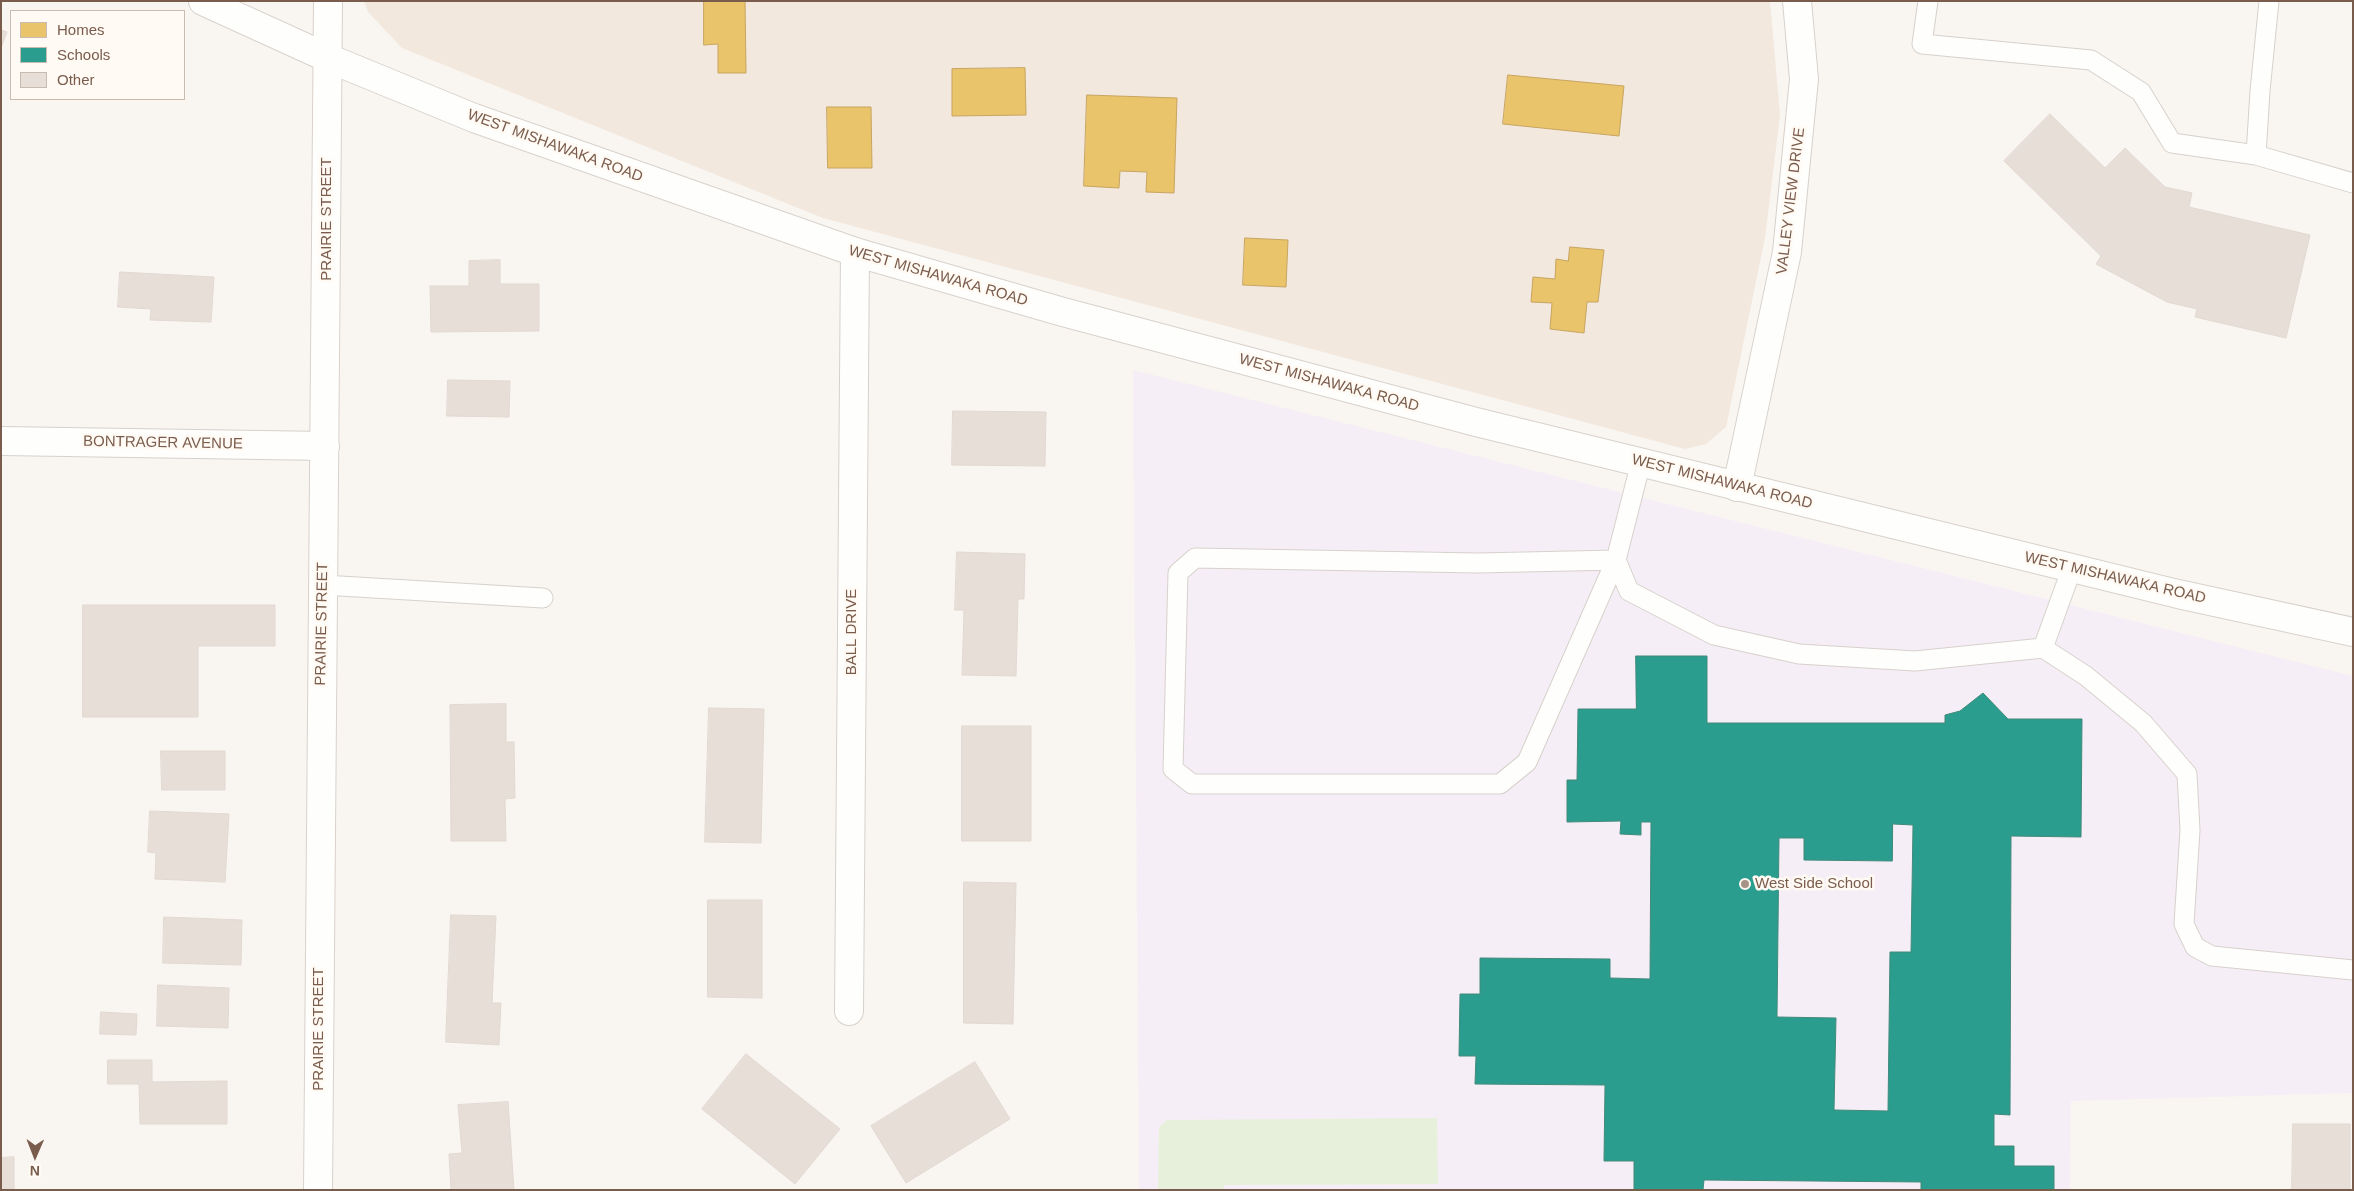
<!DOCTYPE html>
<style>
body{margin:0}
#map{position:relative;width:2354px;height:1191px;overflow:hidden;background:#f9f5f0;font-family:Helvetica,sans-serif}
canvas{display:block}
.frame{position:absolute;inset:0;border:2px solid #7a5c4d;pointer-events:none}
.legend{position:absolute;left:10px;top:10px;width:175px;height:90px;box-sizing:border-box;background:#fffaf3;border:1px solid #cabbb1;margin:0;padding:6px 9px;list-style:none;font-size:15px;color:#7a5c4d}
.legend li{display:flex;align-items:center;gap:10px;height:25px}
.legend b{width:25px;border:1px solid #cabbb1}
.north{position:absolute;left:10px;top:1131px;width:50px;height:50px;-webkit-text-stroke:4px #fffaf3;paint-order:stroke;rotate:181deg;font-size:14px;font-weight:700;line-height:20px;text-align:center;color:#7a5c4d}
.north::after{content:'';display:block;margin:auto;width:18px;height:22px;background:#7a5c4d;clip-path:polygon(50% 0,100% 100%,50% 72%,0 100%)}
</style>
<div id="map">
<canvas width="2354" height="1191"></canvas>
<div class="frame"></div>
<ul class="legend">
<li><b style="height:14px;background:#e9c46a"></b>Homes</li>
<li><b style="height:14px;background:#2a9d8f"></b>Schools</li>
<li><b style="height:14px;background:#e6ded7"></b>Other</li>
</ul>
<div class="north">N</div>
</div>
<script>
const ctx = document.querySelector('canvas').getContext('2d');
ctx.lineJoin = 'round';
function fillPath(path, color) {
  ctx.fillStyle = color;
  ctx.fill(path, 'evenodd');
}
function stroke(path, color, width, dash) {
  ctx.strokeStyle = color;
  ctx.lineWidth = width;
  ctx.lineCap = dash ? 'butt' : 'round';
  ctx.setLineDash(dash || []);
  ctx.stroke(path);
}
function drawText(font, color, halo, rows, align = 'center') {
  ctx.font = font + ' Helvetica,sans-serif';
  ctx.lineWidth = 5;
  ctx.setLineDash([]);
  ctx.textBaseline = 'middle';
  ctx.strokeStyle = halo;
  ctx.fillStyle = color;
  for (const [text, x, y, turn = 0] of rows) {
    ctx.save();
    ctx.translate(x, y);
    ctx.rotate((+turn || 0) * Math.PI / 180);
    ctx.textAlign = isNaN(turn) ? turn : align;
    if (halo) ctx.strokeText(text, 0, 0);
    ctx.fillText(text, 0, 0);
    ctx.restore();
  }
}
fillPath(new Path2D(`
 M 364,1 L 1770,1 L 1780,115 L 1765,238 L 1726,427 L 1706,444 L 1685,449 L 823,218 L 402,48 L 368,12 Z`), '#f2e8de');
fillPath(new Path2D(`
 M 1133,370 L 2353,676 L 2353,1093 L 2071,1101 L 2070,1190 L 1139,1190 Z`), '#f6eef6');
fillPath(new Path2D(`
 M 1437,1118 L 1438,1184 L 1224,1185 L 1224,1190 L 1158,1190 L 1159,1127 L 1167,1120 Z`), '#e7f0db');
const homes = new Path2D(`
 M 704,1 L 745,1 L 746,73 L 718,73 L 718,44 L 704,45 Z
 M 1025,68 L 1026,115 L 952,116 L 952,69 Z
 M 1508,75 L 1624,86 L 1619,136 L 1503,124 Z
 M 1087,95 L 1177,98 L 1174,193 L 1146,192 L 1147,172 L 1120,171 L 1119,188 L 1084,186 Z
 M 827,107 L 871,107 L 872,168 L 828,168 Z
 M 1245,238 L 1288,240 L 1286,287 L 1243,285 Z
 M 1570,247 L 1604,250 L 1598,302 L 1587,302 L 1584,333 L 1550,329 L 1552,303 L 1531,302 L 1533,277 L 1555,279 L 1556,259 L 1568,261 Z`);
fillPath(homes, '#e9c46a');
stroke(homes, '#c8a561', 1);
const schools = new Path2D(`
 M 1636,656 L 1707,656 L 1707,723 L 1945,723 L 1945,715 L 1960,711 L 1983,693 L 2008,719 L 2082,719 L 2081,837 L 2011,836 L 2010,1115 L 1994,1114 L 1994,1146 L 2014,1146 L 2014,1166 L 2054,1166 L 2054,1190 L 1921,1190 L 1921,1182 L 1704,1180 L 1703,1190 L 1634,1190 L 1634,1161 L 1604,1161 L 1605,1085 L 1475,1084 L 1476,1056 L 1459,1056 L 1460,994 L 1480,994 L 1480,958 L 1610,959 L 1610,978 L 1650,979 L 1651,822 L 1641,822 L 1641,835 L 1620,834 L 1621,821 L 1567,822 L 1567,780 L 1577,780 L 1578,709 L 1636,709 ZM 1893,824 L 1913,825 L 1911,952 L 1890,952 L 1888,1111 L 1834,1110 L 1836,1018 L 1777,1017 L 1779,838 L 1804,838 L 1804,860 L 1892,861 Z`);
fillPath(schools, '#2a9d8f');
stroke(schools, '#428a7b', 1);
const building = new Path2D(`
 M 1,30 L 7,32 L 1,48 Z
 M 2050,114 L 2105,168 L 2125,148 L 2165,187 L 2192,193 L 2189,207 L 2310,235 L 2286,338 L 2195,317 L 2197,309 L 2167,302 L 2096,264 L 2101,256 L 2004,161 Z
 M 500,260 L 500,284 L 539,284 L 539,331 L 431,332 L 430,286 L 469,286 L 469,261 Z
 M 120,272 L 214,277 L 211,322 L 150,320 L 151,309 L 118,307 Z
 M 448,380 L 510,381 L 509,417 L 447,416 Z
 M 953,411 L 1046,412 L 1045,466 L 952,465 Z
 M 957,552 L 1025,554 L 1024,599 L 1018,599 L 1016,676 L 962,675 L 964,610 L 955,610 Z
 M 83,605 L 275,605 L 275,646 L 198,646 L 198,717 L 83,717 Z
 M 506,704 L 506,742 L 514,742 L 515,798 L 505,799 L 506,841 L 451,841 L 450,705 Z
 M 709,708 L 764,709 L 761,843 L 705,842 Z
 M 962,726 L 1031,726 L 1031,841 L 962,841 Z
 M 161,751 L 225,751 L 225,790 L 162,790 Z
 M 150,811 L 229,814 L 225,882 L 155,879 L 156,853 L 148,852 Z
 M 964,882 L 1016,883 L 1013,1024 L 964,1023 Z
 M 708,900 L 762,900 L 762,998 L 708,997 Z
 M 451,915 L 496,916 L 492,1003 L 501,1003 L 499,1045 L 446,1042 Z
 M 164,917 L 242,920 L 241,965 L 163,963 Z
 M 158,985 L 229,988 L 228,1028 L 157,1026 Z
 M 101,1012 L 137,1014 L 136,1035 L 100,1034 Z
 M 746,1054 L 840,1129 L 795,1184 L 702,1109 Z
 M 108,1060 L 152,1060 L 152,1082 L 227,1081 L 227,1124 L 140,1124 L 139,1084 L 108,1084 Z
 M 975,1062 L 1010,1119 L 906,1183 L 871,1126 Z
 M 508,1102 L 514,1190 L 451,1190 L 449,1154 L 462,1153 L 458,1105 Z
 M 2293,1124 L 2350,1124 L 2350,1190 L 2292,1190 Z
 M 14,1157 L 14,1190 L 1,1190 L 1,1158 Z`);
fillPath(building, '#e6ded7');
stroke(building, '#e2d8d2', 1);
const lane = new Path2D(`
 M 1928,1 L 1922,44 L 2091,60 L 2141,92 L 2172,143 L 2256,155 L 2353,183
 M 2256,155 L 2260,91 L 2269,1
 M 1641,462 L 1616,560 L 1629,591 L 1714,635 L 1799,654 L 1915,661 L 2043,648 L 2072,568
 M 1195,558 L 1478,563 L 1616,560 L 1527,762 L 1500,784 L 1192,784 L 1173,769 L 1178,573 Z
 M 323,585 L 543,598
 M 2043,648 L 2086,676 L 2143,723 L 2187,774 L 2190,830 L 2184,924 L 2195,947 L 2212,956 L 2353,970`);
const street = new Path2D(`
 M 1,441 L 325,446
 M 1737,487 L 1787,252 L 1804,79 L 1797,1
 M 849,1011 L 855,252`);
const secondary = new Path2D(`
 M 203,1 L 328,58 L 474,118 L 855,252 L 1063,312 L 1476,422 L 2178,594 L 2353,632
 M 318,1190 L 328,1`);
stroke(lane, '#d7d1cb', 21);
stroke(street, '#d7d1cb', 30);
stroke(secondary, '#d9d2cb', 30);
stroke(lane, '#fefefd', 19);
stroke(street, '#fefefd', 28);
stroke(secondary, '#fefefd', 28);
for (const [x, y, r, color] of [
 [1745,884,5,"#a69286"]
]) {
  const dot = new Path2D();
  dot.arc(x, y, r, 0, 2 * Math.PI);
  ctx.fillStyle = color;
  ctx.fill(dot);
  stroke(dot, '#fffaf3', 2);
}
drawText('15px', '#7a5c4d', '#fffaf3', [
 ["WEST MISHAWAKA ROAD",555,146,20],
 ["VALLEY VIEW DRIVE",1791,201,-83],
 ["PRAIRIE STREET",327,219,-90],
 ["WEST MISHAWAKA ROAD",938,276,16],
 ["WEST MISHAWAKA ROAD",1329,383,15],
 ["BONTRAGER AVENUE",163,443,1],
 ["WEST MISHAWAKA ROAD",1722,482,14],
 ["WEST MISHAWAKA ROAD",2115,578,13],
 ["PRAIRIE STREET",322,624,-89],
 ["BALL DRIVE",852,632,-90],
 ["PRAIRIE STREET",319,1029,-90]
]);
drawText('15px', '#7a5c4d', '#fffaf3', [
 ["West Side School",1755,884]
], 'left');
</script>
